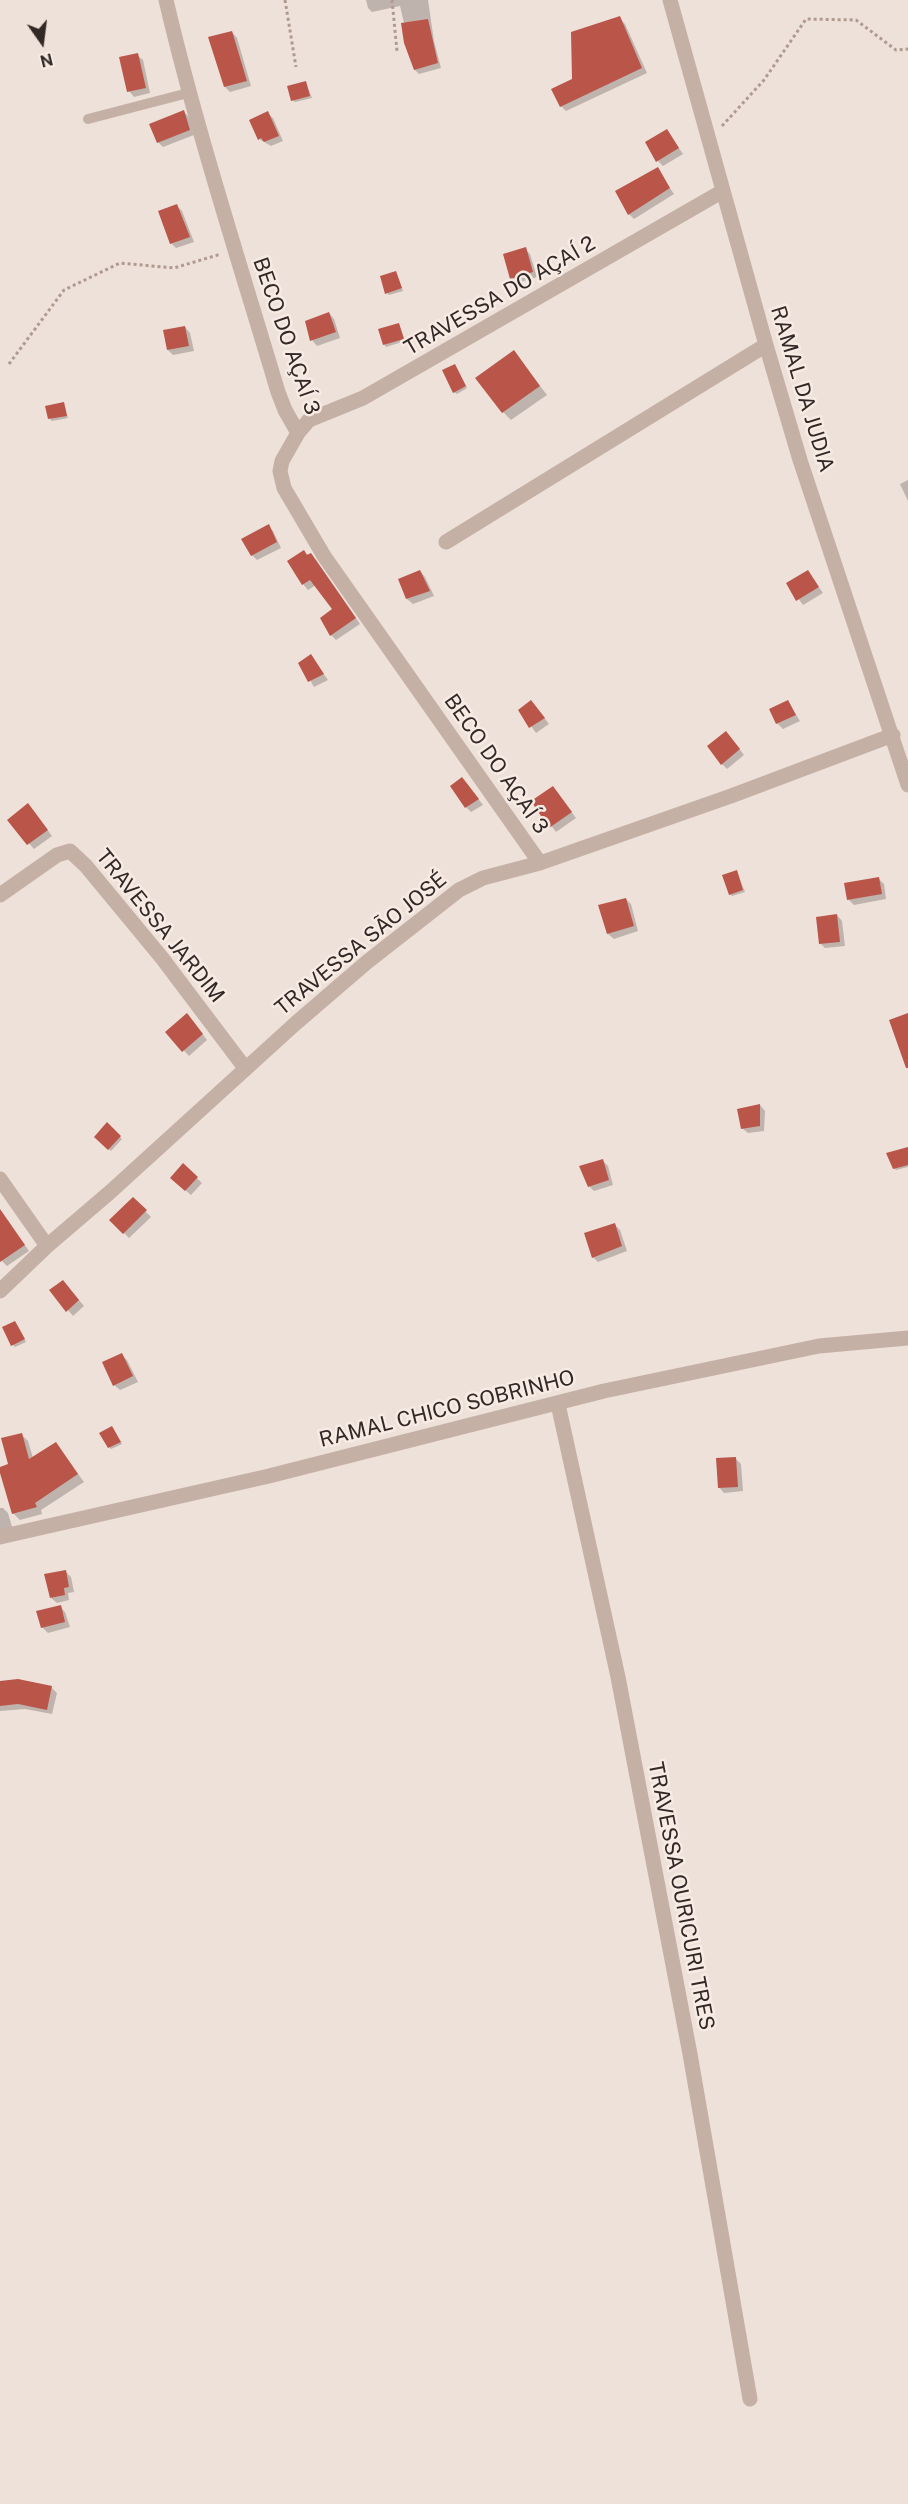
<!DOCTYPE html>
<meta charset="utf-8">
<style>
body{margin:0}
#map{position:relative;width:908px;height:2504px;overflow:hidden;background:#eee1d9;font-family:"Public Sans",sans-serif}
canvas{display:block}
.north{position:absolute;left:12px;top:12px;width:60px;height:60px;-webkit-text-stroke:4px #f7ebe4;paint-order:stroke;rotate:166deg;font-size:16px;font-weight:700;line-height:24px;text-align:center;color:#322826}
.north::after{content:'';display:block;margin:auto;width:21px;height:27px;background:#322826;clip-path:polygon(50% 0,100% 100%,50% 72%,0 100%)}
</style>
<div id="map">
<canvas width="908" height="2504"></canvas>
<div class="north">N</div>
</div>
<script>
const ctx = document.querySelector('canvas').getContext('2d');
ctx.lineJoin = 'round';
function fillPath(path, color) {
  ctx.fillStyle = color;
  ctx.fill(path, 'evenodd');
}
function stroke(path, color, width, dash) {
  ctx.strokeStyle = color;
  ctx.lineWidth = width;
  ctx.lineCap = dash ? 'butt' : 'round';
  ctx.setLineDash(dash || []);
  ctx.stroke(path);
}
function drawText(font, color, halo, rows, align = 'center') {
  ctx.font = font + ' "Public Sans",sans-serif';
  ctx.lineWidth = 5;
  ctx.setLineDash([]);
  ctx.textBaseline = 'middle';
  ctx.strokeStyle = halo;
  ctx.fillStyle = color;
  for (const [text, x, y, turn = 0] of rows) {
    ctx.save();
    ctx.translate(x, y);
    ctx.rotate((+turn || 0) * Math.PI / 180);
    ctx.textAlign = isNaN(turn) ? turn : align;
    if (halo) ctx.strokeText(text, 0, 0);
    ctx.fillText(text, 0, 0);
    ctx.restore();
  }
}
fillPath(new Path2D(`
 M 366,0 L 428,0 L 434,41 L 441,68 L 419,74 L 415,70 L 400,6 L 372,12 L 368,8 Z
 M 619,18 L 625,24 L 647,73 L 566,111 L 561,106 L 573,80 Z
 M 232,32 L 237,38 L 251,86 L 230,92 L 225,87 Z
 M 137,55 L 143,60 L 150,93 L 134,97 L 129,91 Z
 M 306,83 L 312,98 L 295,102 L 292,100 Z
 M 184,112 L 189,117 L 194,135 L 163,147 L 158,142 Z
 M 267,113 L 273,118 L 283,141 L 271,146 L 259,139 Z
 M 667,131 L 683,154 L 663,166 L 658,161 Z
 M 657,169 L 674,194 L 634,219 L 629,214 Z
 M 177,206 L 182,211 L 194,242 L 176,248 L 171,243 Z
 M 525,249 L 530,254 L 537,277 L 517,283 L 511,278 Z
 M 396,272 L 403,291 L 389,295 L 387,293 Z
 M 329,313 L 334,319 L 340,338 L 317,346 L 312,340 Z
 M 399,325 L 405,341 L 386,347 L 384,344 Z
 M 185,327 L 190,333 L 194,351 L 173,355 L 168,350 Z
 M 514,352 L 547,395 L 511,420 L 503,412 Z
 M 456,368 L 467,388 L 457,394 L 454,392 Z
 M 64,403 L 68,418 L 52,421 L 50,419 Z
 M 908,480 L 908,501 L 900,484 Z
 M 268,526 L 273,531 L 281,548 L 257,560 L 252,555 Z
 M 304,552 L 316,560 L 360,624 L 336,640 L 331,635 L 334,610 L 316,585 L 308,590 L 303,584 L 289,561 Z
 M 420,571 L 425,577 L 434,596 L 413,604 L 407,599 Z
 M 808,572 L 823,593 L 803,605 L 788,584 Z
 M 311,656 L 328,680 L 314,687 L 300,663 Z
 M 788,702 L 800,721 L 783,729 L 777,723 Z
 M 536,707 L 549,724 L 536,733 L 520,711 Z
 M 731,738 L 744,755 L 727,769 L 722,764 Z
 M 467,784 L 483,805 L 471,812 L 466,807 Z
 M 558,794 L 576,818 L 556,832 L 534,802 Z
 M 33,810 L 52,836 L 34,849 L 9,821 Z
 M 737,872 L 745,892 L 732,896 L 730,894 Z
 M 879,879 L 884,884 L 886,899 L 854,905 L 848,899 Z
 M 626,899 L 631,904 L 638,931 L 614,939 L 608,934 Z
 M 837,915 L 842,921 L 845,946 L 825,948 L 820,943 Z
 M 192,1020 L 207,1040 L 189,1056 L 167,1032 Z
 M 760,1105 L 765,1111 L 764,1131 L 748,1133 L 742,1128 Z
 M 107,1125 L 122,1139 L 111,1151 L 96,1137 Z
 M 908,1150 L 908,1167 L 896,1170 L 894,1168 Z
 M 603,1161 L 608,1166 L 613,1185 L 594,1191 L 589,1186 Z
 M 183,1165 L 202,1183 L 191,1195 L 177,1183 Z
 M 133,1199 L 151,1217 L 129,1238 L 111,1220 Z
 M 0,1217 L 8,1221 L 29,1251 L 7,1266 L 0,1259 Z
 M 615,1225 L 620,1230 L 627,1251 L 598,1262 L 593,1257 Z
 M 68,1287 L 84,1306 L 73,1316 L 51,1290 Z
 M 17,1325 L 26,1342 L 15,1347 L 13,1345 Z
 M 122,1355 L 127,1360 L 138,1382 L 120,1390 L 114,1385 Z
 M 114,1430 L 122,1444 L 111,1449 L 109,1447 Z
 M 21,1434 L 28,1441 L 33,1458 L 56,1443 L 84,1482 L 41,1510 L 42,1514 L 20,1520 L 13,1513 L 10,1465 Z
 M 736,1459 L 741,1464 L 743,1491 L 724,1493 L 719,1487 Z
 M 0,1508 L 3,1508 L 8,1513 L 13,1530 L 0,1534 Z
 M 65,1571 L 71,1577 L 74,1592 L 68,1593 L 69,1600 L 57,1603 L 51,1598 Z
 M 60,1606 L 65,1612 L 70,1627 L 48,1633 L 42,1627 Z
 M 0,1683 L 51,1687 L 57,1693 L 52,1714 L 25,1709 L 0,1711 Z`), '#0003');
fillPath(new Path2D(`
 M 620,16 L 642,68 L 560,107 L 551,89 L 572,79 L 571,32 Z
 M 428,19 L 438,63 L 414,70 L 404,43 L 401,23 Z
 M 232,31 L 247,81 L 224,87 L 208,37 Z
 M 138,53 L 146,88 L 127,92 L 119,57 Z
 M 306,81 L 310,96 L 291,101 L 287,86 Z
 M 184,110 L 190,130 L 157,143 L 149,124 Z
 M 268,111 L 279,136 L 264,142 L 261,138 L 258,140 L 249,120 Z
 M 667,129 L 679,148 L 656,162 L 645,142 Z
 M 658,167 L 670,188 L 628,215 L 615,191 Z
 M 177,204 L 190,237 L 170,244 L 158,211 Z
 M 526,247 L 533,272 L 510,279 L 503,254 Z
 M 396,271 L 402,288 L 385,294 L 380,276 Z
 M 329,312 L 336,332 L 310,341 L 305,321 Z
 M 399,323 L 404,339 L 383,345 L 378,329 Z
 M 185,326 L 189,346 L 167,350 L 163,330 Z
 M 514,350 L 540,386 L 502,413 L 475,378 Z
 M 455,364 L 466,386 L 453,393 L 442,370 Z
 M 64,402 L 67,416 L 48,419 L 45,406 Z
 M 269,524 L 277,542 L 251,556 L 241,539 Z
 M 304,550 L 307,555 L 311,553 L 356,618 L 330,636 L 320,618 L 332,609 L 310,580 L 302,585 L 287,561 Z
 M 420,570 L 430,591 L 406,599 L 398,579 Z
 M 808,570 L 819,587 L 796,601 L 786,583 Z
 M 311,654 L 324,674 L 308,682 L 298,663 Z
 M 531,700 L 545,718 L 529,728 L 518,710 Z
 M 788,700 L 796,715 L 776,724 L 769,709 Z
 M 726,731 L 740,749 L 721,765 L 707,746 Z
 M 462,777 L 479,799 L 465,808 L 450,786 Z
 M 553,786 L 572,812 L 549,828 L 531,801 Z
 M 28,803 L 48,830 L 27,845 L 7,820 Z
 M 737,870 L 743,890 L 729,895 L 722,875 Z
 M 879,877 L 882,894 L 847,900 L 844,883 Z
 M 626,898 L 634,926 L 607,934 L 598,905 Z
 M 837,914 L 840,942 L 819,944 L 816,917 Z
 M 187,1013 L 203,1034 L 182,1052 L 165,1032 Z
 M 908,1013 L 908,1068 L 906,1068 L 889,1020 Z
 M 760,1104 L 760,1126 L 741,1129 L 737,1109 Z
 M 107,1122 L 121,1136 L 108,1150 L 94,1137 Z
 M 908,1147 L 908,1165 L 893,1169 L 886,1153 Z
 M 603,1159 L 609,1180 L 588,1187 L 579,1166 Z
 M 183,1163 L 198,1177 L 185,1191 L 170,1178 Z
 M 133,1197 L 147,1210 L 123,1234 L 109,1220 Z
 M 0,1209 L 25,1245 L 0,1262 Z
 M 615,1223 L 622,1246 L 592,1258 L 584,1233 Z
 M 63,1280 L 79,1300 L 66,1312 L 49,1290 Z
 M 15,1321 L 25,1339 L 11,1346 L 2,1327 Z
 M 122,1353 L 133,1376 L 113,1386 L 102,1362 Z
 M 112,1426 L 121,1442 L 108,1448 L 99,1433 Z
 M 22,1433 L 29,1459 L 56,1442 L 78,1474 L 35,1503 L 37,1507 L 12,1514 L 0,1473 L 0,1467 L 8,1464 L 1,1438 Z
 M 736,1457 L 738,1487 L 718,1488 L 716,1458 Z
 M 66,1570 L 69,1587 L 64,1588 L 65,1595 L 50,1598 L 44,1574 Z
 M 61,1605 L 65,1622 L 41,1628 L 36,1611 Z
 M 18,1679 L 52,1686 L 47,1710 L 18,1704 L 0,1706 L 0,1681 Z`), '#ba554a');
stroke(new Path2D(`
 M 285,0 L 296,67
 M 392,0 L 397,51
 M 722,126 L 764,80 L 806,19 L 856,20 L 896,50 L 908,49
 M 9,364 L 64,290 L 120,263 L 174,268 L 221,254`), '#b09a90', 3, [3, 3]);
stroke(new Path2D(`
 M 88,119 L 188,93`), '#c5b0a6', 10);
stroke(new Path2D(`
 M 166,0 C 197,132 239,261 278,392 L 285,410 L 298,433 L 282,461 L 280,471 L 284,488 L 324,556 L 540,863
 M 670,0 L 766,345 L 800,460 L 908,785
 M 298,433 L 309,420 L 363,398 L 723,191
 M 446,542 L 766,345
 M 0,895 L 57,855 L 70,851 L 86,866 L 162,958 L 245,1068
 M 0,1179 L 47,1246
 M 0,1291 L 47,1246 L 109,1193 L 296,1023 L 367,962 L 459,890 L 483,878 L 540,863 L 731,796 L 893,735
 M 558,1404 L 618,1677 L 690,2054 L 750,2399
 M 0,1537 L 269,1476 L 604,1391 L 819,1346 L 908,1338`), '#c5b0a6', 15);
drawText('21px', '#322826', '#f7ebe4', [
 ["TRAVESSA DO AÇAÍ 2",500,296,-30],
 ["BECO DO AÇAÍ 3",286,336,71],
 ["RAMAL DA JUDIA",802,389,73],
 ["BECO DO AÇAÍ 3",496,764,55],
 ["TRAVESSA JARDIM",160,926,51],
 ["TRAVESSA SÃO JOSÉ",361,944,-39],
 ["RAMAL CHICO SOBRINHO",447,1409,-14],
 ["TRAVESSA OURICURI TRES",681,1896,79]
]);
</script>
